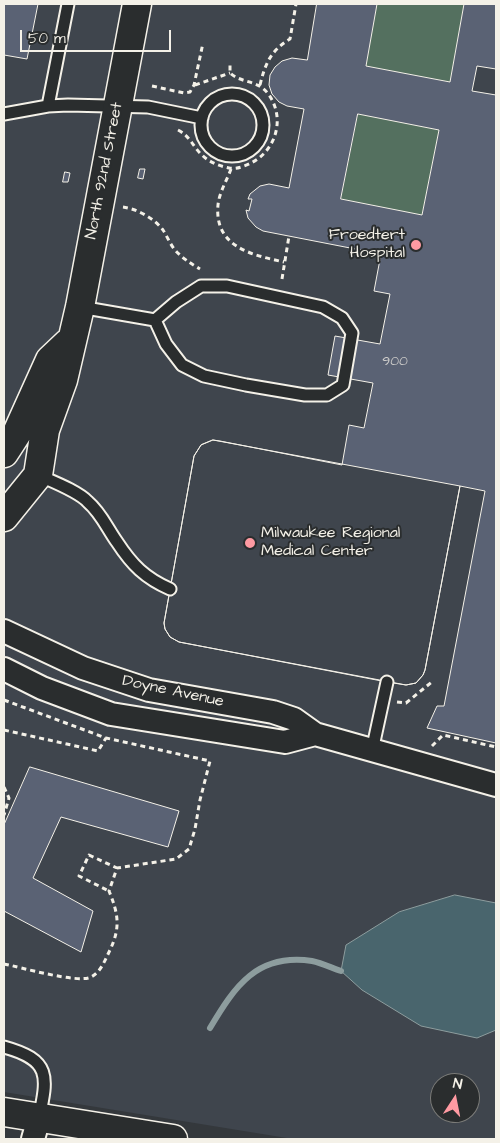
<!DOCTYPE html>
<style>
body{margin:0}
#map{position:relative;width:500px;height:1143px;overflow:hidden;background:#34383c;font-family:"Architects Daughter",sans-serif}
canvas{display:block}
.frame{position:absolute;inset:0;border:5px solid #f4f1e8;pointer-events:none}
.north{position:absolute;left:430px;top:1073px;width:50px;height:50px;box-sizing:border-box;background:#2a2d2e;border:1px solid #7b7b78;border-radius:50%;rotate:11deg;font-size:14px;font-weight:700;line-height:20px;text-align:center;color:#f4f1e8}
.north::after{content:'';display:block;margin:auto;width:18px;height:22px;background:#ff9aa2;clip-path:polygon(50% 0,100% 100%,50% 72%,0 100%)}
.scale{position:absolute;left:20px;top:30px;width:151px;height:22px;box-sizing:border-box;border:2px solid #f4f1e8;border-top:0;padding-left:6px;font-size:15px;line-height:18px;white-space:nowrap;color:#f4f1e8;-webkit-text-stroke:4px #2a2d2e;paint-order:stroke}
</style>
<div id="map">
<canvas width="500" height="1143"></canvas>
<div class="frame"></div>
<div class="north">N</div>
<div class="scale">50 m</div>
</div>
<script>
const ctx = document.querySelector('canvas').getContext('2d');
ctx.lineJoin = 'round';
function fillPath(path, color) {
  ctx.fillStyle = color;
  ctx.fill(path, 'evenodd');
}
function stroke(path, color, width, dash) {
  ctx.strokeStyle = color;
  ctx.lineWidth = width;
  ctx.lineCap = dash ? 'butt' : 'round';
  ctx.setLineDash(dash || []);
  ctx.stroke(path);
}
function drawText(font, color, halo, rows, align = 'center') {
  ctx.font = font + ' "Architects Daughter",sans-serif';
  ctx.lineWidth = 4;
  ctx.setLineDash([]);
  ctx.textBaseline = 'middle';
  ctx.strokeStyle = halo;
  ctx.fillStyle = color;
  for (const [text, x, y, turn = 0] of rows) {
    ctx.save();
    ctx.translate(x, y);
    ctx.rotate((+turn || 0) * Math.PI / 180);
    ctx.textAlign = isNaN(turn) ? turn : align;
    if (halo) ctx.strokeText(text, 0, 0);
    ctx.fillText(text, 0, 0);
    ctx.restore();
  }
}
fillPath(new Path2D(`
 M 4,4 L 496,4 L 496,1139 L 293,1139 L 4,1092 ZM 440,1083 L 470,1083 L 470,1113 L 440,1113 Z`), '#3f454d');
fillPath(new Path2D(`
 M 377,4 L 464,4 L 450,82 L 366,66 Z
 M 358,114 L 439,130 L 422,215 L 341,199 Z`), '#54705f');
const water = new Path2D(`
 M 455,895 L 496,903 L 496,1030 L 477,1038 L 421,1026 L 362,990 L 341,971 L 346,945 L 399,912 Z`);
fillPath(water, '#49656d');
stroke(water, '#8d9d9e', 1);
stroke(new Path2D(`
 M 210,1028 C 235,986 257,953 312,961 C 322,963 332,968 341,971`), '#8d9d9e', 6);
const building = new Path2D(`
 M 4,4 L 38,4 L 27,59 L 4,55 Z
 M 317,4 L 377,4 L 366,66 L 450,82 L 464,4 L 496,4 L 496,69 L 477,66 L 472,91 L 496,95 L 496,743 L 427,728 L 437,706 L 444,706 L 485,491 L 460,486 L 425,670 L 423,675 L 416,683 L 406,685 L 179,642 L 170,637 L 165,629 L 164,623 L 194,456 L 201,445 L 213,440 L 220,441 L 342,465 L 349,425 L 364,428 L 373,383 L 328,375 L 335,336 L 380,344 L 390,294 L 374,291 L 381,254 L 263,231 L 256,227 L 248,218 L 246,210 L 249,211 L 252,199 L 248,199 L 250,194 L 260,186 L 269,184 L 289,188 L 304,109 L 287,106 L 279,102 L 272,94 L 269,85 L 270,75 L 275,67 L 282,61 L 292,58 L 307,60 ZM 358,114 L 439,130 L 422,215 L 341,199 Z
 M 140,169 L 145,169 L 143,179 L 138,178 Z
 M 65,172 L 70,173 L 68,182 L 63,182 Z
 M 213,440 L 460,486 L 425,670 L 423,675 L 416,683 L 406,685 L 387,682 L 179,642 L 170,637 L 165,629 L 164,623 L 194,456 L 201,445 Z
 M 30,767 L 179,811 L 168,847 L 61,817 L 33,878 L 93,911 L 81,952 L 4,911 L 4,825 Z`);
fillPath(building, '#5a6274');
stroke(building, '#f4f1e8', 1);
const lane = new Path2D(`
 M201 125a31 31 0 1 1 62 0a31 31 0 1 1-62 0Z
 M 48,106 L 68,4
 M 4,114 L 48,106 L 68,105 L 148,107 L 202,118
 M 201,286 L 227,286 L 323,307 L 342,318 L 352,333 L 343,385 L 327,395 L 305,395 L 246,385 L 204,376 L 182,365 L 166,344 L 155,320 L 176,302 Z
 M 80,307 L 155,320
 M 38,475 C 51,481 78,491 88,502 C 101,513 107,528 117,542 C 132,565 145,578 170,589
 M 372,751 L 387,682
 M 4,1047 C 51,1060 48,1076 39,1118`);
const street = new Path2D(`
 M 4,631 L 83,668 L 149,690 L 273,712 L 294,719 L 315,734 L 496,785
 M 4,669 L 42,688 L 111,714 L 285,742 L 315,734
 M 33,1139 L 39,1118`);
const secondary = new Path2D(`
 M 4,453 L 17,433 L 50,360 L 68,343
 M 4,517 L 38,475 L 45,430 L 63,380 L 80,307 L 137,4
 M 4,1112 L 173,1139`);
stroke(lane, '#f4f1e8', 15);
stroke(street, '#f4f1e8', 26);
stroke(secondary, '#f4f1e8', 31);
stroke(new Path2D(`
 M 195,85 L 230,73
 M 260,85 C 265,64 271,50 290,39 L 296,4
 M 152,86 L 184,93 L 190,92 L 194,85 L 203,43
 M 178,130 C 190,136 193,147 202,155 C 209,162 219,166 229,168 C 234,169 239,168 244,166 C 274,156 287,121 269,95 C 258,79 242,84 230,73 L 230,64
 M 231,169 C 227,180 219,193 218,205 C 214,247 252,255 284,262
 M 123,207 C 137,209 154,218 163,230 C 167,236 170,244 175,250 C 182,258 190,263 200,269
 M 282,279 L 289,236
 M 4,700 L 106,738 L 210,761 L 200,800 L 195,829 L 189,849 L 176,859 L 117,868
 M 397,702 L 406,703 L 433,681
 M 4,730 L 98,751 L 106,738
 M 432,746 L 443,735 L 496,747
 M 4,787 L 9,798 L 4,815
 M 4,964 C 20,967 78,984 91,977 C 101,972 105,960 110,950 C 121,927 118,913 109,891 L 117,868 L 89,855 L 79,876 L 109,891`), '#f4f1e8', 3, [5, 4]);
stroke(lane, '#2a2d2e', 11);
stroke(street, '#2a2d2e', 22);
stroke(secondary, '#2a2d2e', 28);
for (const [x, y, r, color] of [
 [416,245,6,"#ff9aa2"],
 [250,543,6,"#ff9aa2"]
]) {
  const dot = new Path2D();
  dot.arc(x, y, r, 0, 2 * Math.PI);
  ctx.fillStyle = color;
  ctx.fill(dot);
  stroke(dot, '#2a2d2e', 2);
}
drawText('14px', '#cecdcb', null, [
 ["900",395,362]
]);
drawText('16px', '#f4f1e8', '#2a2d2e', [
 ["North 92nd Street",105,171,-79],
 ["Doyne Avenue",173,692,12]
]);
drawText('16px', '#f4f1e8', '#2a2d2e', [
 ["Froedtert",405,236],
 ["Hospital",405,254],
 ["Milwaukee Regional",261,534,"left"],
 ["Medical Center",261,552,"left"]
], 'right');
</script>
